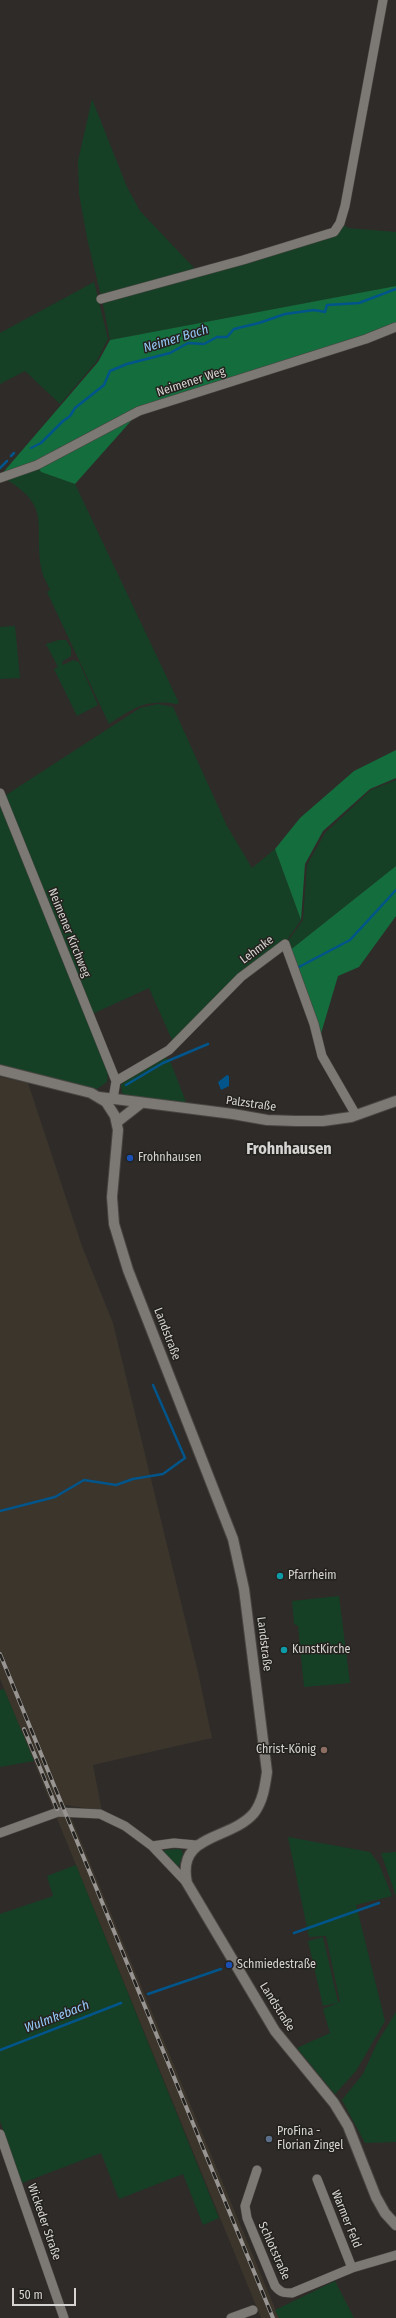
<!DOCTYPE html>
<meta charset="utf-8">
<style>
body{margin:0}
#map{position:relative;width:396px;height:2318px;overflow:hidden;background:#2e2b28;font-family:"Fira Sans Condensed",sans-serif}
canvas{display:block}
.scale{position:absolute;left:12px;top:2288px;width:64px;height:18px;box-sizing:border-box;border:2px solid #d6d4d2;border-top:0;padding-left:5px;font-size:12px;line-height:14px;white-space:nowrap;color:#d6d4d2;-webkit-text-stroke:3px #24221e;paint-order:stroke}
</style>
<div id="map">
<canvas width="396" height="2318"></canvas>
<div class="scale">50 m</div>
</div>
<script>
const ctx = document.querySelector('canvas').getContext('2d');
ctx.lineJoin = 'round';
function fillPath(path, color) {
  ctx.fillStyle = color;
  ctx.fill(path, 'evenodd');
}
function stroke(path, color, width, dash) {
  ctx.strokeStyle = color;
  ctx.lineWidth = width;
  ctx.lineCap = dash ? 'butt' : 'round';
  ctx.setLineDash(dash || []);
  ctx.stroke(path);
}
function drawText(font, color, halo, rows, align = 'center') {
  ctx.font = font + ' "Fira Sans Condensed",sans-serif';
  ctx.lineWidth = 3;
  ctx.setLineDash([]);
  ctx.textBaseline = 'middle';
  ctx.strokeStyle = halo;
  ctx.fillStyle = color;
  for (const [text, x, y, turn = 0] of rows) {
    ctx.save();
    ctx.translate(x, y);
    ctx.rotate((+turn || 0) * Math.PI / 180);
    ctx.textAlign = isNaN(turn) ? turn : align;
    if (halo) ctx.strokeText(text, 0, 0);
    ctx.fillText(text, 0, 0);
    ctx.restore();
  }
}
fillPath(new Path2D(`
 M 0,1077 L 28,1083 L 82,1246 L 113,1323 L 198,1672 L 212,1738 L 93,1765 L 102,1811 L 66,1805 L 279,2318 L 261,2318 L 0,1679 Z`), '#3b352c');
fillPath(new Path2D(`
 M 92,99 L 127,187 L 140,211 L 197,271 L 101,296 L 87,238 L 79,194 L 78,161 Z
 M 340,223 L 348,228 L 396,232 L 396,286 L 110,340 L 102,299 L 335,233 Z
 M 94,282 L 108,339 L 96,362 L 60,404 L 25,371 L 0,384 L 0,333 Z
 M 38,466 L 41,472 L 75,484 L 179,703 L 176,704 C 145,699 134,708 109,724 L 47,592 L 50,590 C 47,583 42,575 41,567 C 34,521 52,507 4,478 Z
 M 15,626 L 20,678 L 0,679 L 0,627 Z
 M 59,640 L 66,640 L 71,648 L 71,656 L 62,662 L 63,665 L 73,660 L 79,662 L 98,705 L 77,716 L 54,669 L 58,667 L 46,644 Z
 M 158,704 L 173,707 L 227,826 L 252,868 L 275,849 L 301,920 L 285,943 L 173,1042 L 149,988 L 90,1015 L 3,797 L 140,708 Z
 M 396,780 L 396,866 L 289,951 L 286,944 L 303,920 L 307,865 L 325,833 L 371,790 Z
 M 0,800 L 108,1073 L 107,1082 L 97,1089 L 0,1066 Z
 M 162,1055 L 170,1061 L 188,1107 L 128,1098 L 122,1093 L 121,1084 Z
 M 339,1596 L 350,1683 L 304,1687 L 298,1626 L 294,1624 L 292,1601 Z
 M 4,1689 L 34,1761 L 0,1767 L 0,1690 Z
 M 288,1837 L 370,1852 L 379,1864 L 392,1896 L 356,1905 L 385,2021 L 356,2071 L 335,2094 L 297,2048 L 330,2033 L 323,2009 L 338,2003 L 323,2006 L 308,1941 L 323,1937 L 338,2002 L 340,2002 L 326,1936 L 309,1937 Z
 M 177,1849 L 182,1850 L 183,1854 L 178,1868 L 163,1852 L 165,1850 Z
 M 396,1852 L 396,1896 L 381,1853 Z
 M 76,1865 L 219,2218 L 203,2225 L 183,2174 L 119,2199 L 101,2153 L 22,2183 L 0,2121 L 0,1914 L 53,1896 L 47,1876 Z
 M 396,2012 L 396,2142 L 365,2143 L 342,2100 L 363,2074 L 377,2043 Z
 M 335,2281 L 354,2318 L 279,2318 L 275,2310 Z`), '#164026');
fillPath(new Path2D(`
 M 396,286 L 396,326 L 138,410 L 36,463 L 0,476 L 98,362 L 110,340 Z
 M 139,412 L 75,484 L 41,472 L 38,466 Z
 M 396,750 L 396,778 L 370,789 L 323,831 L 305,864 L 301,920 L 275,849 L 300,818 L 354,771 Z
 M 396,866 L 396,916 L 359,967 L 338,976 L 320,1037 L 289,951 Z`), '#146d3c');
fillPath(new Path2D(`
 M 227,1075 L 229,1076 L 229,1086 L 221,1090 L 218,1082 Z`), '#02558b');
stroke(new Path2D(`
 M 31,448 L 41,443 L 63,421 L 70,416 L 75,408 L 104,385 L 110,371 L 127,364 L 170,353 L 188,343 L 204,344 L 217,337 L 227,337 L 234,329 L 259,323 L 285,314 L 314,310 L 325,312 L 327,305 L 359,303 L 396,289
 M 11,456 L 14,453
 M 0,468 L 7,461
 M 299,967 L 350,940 L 396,890
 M 126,1085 L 163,1063 L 208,1044
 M 0,1511 L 55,1497 L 84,1480 L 116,1485 L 133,1479 L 163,1474 L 185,1458 L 153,1385
 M 294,1933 L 379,1903
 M 148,1994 L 221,1969
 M 0,2050 L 121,2003`), '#02558b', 2.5);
const minor = new Path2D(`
 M 101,299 L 243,260 L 334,232 L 340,223 L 345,206 L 383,0
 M 0,478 L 37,465 L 139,411 L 366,339 L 396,327
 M 0,793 L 116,1081 L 113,1099
 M 116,1081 L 169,1050 L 241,977 L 285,944 L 314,1024 L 322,1056 L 356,1115
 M 0,1833 L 58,1812 L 100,1814 L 125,1826 L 152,1846 L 187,1883
 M 152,1846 L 174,1843 L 196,1845
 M 0,2134 L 64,2318
 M 257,2170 L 245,2206 L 247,2218 L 275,2286 C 281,2293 284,2293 292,2293 L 352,2268 L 396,2255
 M 317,2179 L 352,2268
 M 231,2318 L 253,2310`);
const tertiary = new Path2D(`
 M 99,1097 L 233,1114 L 267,1120 L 295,1121 L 323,1121 L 351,1117 L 396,1101
 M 117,1122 L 140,1104`);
const secondary = new Path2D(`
 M 0,1070 L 91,1093 L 106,1102 L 115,1116 L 118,1130 L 112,1197 L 114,1224 L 128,1270 L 233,1539 L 244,1589 L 267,1772 C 265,1786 263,1801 254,1813 C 230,1841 176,1833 187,1883 L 275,2031 L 334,2103 L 348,2126 L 376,2197 L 385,2213 L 396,2225`);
stroke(minor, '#484642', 10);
stroke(tertiary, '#484642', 12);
stroke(secondary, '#484642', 12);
stroke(minor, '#7c7874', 9);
stroke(tertiary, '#7c7874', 10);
stroke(secondary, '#7c7874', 10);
const rail = new Path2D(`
 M 0,1654 L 273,2318
 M 24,1729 L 57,1809`);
stroke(rail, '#979492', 4);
stroke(rail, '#24221e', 2.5, [8]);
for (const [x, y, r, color] of [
 [130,1158,4,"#1a4fb4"],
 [280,1576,4,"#0f9aa8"],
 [284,1650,4,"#0f9aa8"],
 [324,1750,4,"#8d6e63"],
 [229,1965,4,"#1a4fb4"],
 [269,2139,4,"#5c6f8a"]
]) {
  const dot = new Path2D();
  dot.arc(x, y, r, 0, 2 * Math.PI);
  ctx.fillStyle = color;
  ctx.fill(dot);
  stroke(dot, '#24221e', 1.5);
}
drawText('12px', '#d6d4d2', '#24221e', [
 ["Neimener Weg",191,382,-18],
 ["Neimener Kirchweg",69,933,68],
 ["Lehmke",257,950,-37],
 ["Palzstraße",251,1104,8],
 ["Landstraße",167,1334,69],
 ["Landstraße",264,1644,83],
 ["Landstraße",277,2007,58],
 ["Warmer Feld",346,2219,68],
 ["Wickeder Straße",44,2222,71],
 ["Schlotstraße",274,2251,66]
]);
drawText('12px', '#d6d4d2', '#24221e', [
 ["Frohnhausen",138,1158],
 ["Pfarrheim",288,1576],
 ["KunstKirche",292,1650],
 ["Christ-König",316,1750,"right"],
 ["Schmiedestraße",237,1965],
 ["ProFina -",277,2132],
 ["Florian Zingel",277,2146]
], 'left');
drawText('italic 13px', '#95c9f8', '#24221e', [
 ["Neimer Bach",176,339,-17],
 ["Wulmkebach",57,2017,-21]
]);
drawText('bold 16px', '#d6d4d2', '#24221e', [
 ["Frohnhausen",289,1150]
]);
</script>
